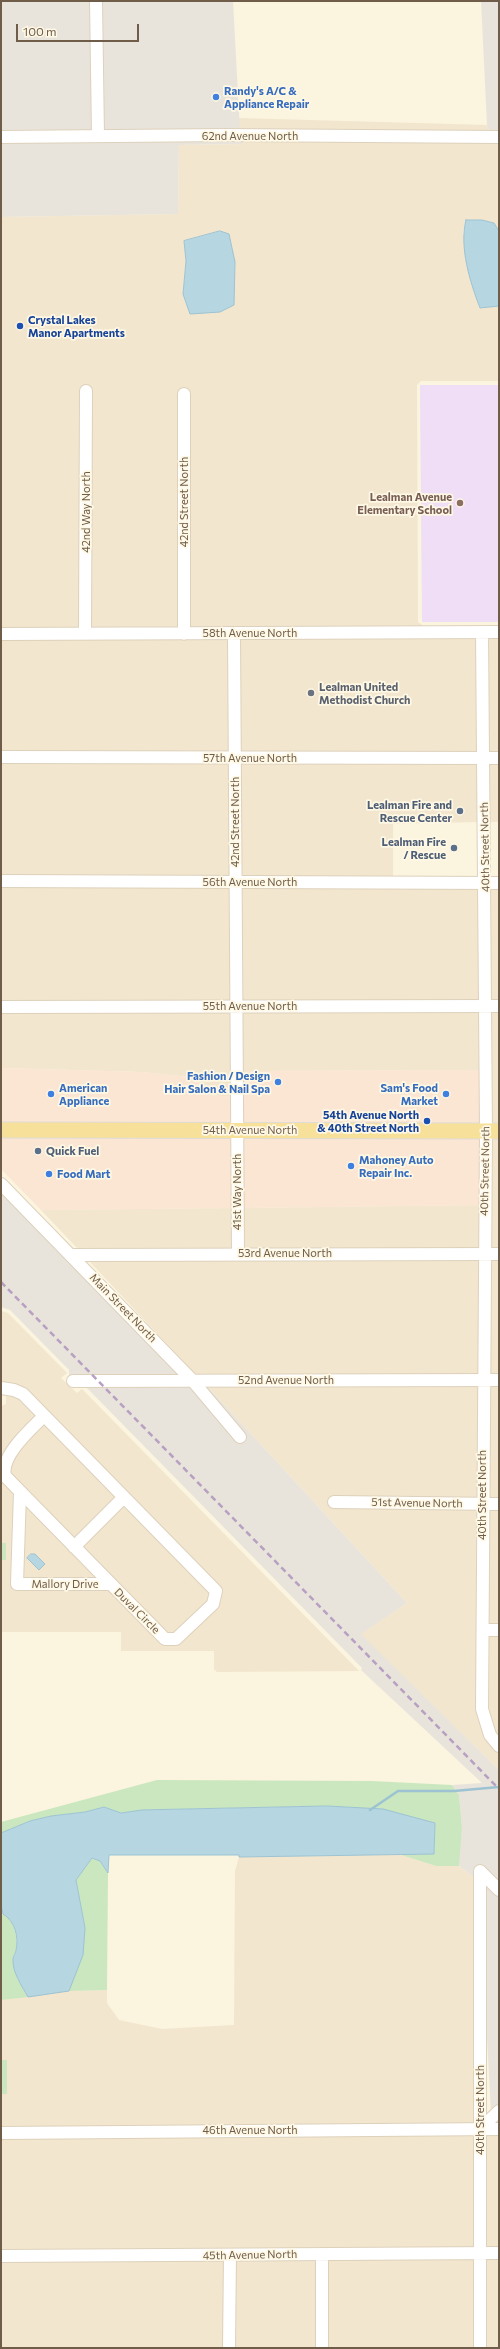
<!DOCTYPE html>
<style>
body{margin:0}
#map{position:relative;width:500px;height:2349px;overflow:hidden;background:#fbf4df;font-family:Commissioner,sans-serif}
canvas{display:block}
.frame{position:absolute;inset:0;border:2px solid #6f5c49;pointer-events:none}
.scale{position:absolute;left:16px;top:24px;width:123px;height:18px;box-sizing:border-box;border:2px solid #6f5c49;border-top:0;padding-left:5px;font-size:12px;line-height:14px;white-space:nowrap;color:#6f5c49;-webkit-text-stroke:3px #fef8e5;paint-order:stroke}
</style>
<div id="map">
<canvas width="500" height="2349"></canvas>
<div class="frame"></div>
<div class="scale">100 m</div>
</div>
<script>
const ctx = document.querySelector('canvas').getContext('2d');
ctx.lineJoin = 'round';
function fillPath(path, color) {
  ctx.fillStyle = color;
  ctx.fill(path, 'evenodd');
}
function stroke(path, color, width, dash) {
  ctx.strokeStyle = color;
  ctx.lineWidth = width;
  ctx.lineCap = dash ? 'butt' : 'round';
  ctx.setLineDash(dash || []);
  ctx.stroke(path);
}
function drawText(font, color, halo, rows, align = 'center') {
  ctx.font = font + ' Commissioner,sans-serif';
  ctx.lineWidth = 3.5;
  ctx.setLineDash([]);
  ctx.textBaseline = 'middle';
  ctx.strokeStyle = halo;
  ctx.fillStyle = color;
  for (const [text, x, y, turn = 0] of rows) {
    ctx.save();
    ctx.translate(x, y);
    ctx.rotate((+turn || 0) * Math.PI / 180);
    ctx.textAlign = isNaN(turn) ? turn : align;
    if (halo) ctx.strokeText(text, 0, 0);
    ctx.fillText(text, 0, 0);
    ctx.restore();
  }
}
fillPath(new Path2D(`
 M 238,118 L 487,125 L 490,133 L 240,131 Z
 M 242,140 L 499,142 L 499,231 L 494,223 L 482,220 L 466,220 L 463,232 L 479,308 L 499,306 L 499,381 L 421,381 L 417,385 L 418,622 L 425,627 L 189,629 L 189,389 L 180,389 L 180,629 L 90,629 L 90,387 L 82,387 L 81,629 L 1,629 L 1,217 L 178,214 L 179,145 L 242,144 ZM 220,231 L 183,294 L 186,261 L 184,241 Z
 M 477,637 L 479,754 L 239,753 L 239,638 Z
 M 486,637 L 499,637 L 499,754 L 487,754 Z
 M 1,638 L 230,638 L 230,753 L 1,752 Z
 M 1,762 L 230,762 L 231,877 L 1,876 Z
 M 239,762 L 479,763 L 480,822 L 393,824 L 393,877 L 239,877 Z
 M 488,763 L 499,763 L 499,822 L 489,822 Z
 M 1,886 L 231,887 L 231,1001 L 1,1002 Z
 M 239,887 L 481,888 L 481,1001 L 240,1001 Z
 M 489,888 L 499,888 L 499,1001 L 490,1001 Z
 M 1,1011 L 231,1011 L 232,1097 L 198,1094 L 199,1078 L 142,1072 L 1,1068 Z
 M 240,1011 L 481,1011 L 481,1070 L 246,1071 L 241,1098 Z
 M 490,1011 L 499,1011 L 499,1126 L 490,1126 Z
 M 490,1135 L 499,1135 L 499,1249 L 488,1249 Z
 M 480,1205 L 480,1249 L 242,1249 L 242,1208 Z
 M 233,1208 L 233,1249 L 79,1250 L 41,1210 Z
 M 479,1258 L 479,1375 L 197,1376 L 88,1260 Z
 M 488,1258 L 499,1258 L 499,1375 L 488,1375 Z
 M 1,1311 L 8,1313 L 67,1373 L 61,1378 L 77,1393 L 82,1389 L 359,1671 L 217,1672 L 214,1669 L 214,1651 L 121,1651 L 121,1632 L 1,1632 L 1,1406 L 6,1404 L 6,1382 L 1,1382 Z
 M 487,1384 L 499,1384 L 499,1499 L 486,1499 Z
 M 206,1385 L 479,1385 L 478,1509 L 487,1739 L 499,1753 L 499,1770 L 360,1634 L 407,1603 Z
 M 486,1509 L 499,1509 L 499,1625 L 487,1625 Z
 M 487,1635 L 499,1635 L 499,1739 L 494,1733 L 486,1709 Z
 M 398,1854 L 436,1866 L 459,1866 L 477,1880 L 477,2124 L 1,2128 L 1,2000 L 59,1991 L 107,1990 L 107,2003 L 119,2020 L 162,2029 L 234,2025 L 235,1871 L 239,1857 Z
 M 476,2134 L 475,2248 L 1,2251 L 1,2138 Z
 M 485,2134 L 499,2134 L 499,2248 L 484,2248 Z
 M 475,2257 L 475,2348 L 326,2348 L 326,2258 Z
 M 484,2257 L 499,2257 L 499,2348 L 484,2348 Z
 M 317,2258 L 317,2348 L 234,2348 L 234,2260 Z
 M 1,2260 L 226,2260 L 225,2348 L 1,2348 Z`), '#f2e6ce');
fillPath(new Path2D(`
 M 1,1068 L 142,1072 L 199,1078 L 198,1094 L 232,1097 L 233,1126 L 1,1125 Z
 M 481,1070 L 482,1126 L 241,1126 L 241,1098 L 246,1071 Z
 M 1,1134 L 233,1135 L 233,1208 L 41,1210 L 1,1169 Z
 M 241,1135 L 482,1135 L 480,1205 L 242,1208 Z`), '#fbe5d3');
fillPath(new Path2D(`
 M 1,1 L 92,1 L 93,131 L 1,132 Z
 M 101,1 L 233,1 L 240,131 L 102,131 Z
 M 481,1 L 499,1 L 499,132 L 490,133 L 487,125 Z
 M 242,140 L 242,144 L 179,145 L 178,214 L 1,217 L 1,142 Z
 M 1,1190 L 181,1376 L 69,1376 L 69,1370 L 10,1310 L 1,1307 Z
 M 190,1385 L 240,1444 L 246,1437 L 202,1385 L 206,1385 L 407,1603 L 361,1634 L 499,1770 L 499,1884 L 484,1866 L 480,1864 L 476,1866 L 477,1880 L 458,1865 L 462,1827 L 459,1795 L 452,1785 L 482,1783 L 361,1670 L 362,1668 L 85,1386 Z
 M 484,1882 L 499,1896 L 499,2105 L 491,2113 L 485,2000 Z`), '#e9e4db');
fillPath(new Path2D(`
 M 420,385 L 499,385 L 499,622 L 422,622 Z`), '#f0ddf6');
fillPath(new Path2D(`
 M 1,1543 L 6,1543 L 6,1560 L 1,1560 Z
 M 157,1780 L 372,1781 L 452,1785 L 459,1795 L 462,1827 L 459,1866 L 436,1866 L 398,1854 L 434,1854 L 435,1823 L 353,1808 L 327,1806 L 142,1810 L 121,1813 L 104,1807 L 85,1812 L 51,1816 L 30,1821 L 1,1833 L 1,1822 Z
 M 92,1858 L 100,1861 L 108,1873 L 107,1990 L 69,1991 L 85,1928 L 76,1880 Z
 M 1,1905 L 3,1914 C 17,1922 20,1944 13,1958 L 17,1977 L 28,1997 L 1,2000 Z
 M 1,2060 L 7,2060 L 7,2094 L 1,2094 Z`), '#cae7bf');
const water = new Path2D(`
 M 466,220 L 482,220 L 494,223 L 499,231 L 499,306 L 480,308 C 470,282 459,247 466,220 Z
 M 220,231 L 229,234 L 235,262 L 234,305 L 220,312 L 190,314 L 183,294 L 186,261 L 184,241 Z
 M 31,1554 L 35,1554 L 45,1564 L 39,1570 L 27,1558 Z
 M 327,1806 L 383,1809 L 435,1823 L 434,1854 L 239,1857 L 239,1855 L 109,1855 L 108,1873 L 100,1861 L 92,1858 L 76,1880 L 85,1928 L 83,1955 L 69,1991 L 28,1997 C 22,1986 12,1972 13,1959 C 13,1956 16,1953 16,1950 C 19,1937 15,1921 3,1914 L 1,1905 L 1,1833 L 30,1821 L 51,1816 L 85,1812 L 104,1807 L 121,1813 L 142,1810 Z`);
fillPath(water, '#b6d6e2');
stroke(water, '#9dc3d3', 1);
stroke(new Path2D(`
 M 370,1810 L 398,1791 L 454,1791 L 499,1787`), '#9dc3d3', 2.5);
const minor = new Path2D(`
 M 96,1 L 98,136
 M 1,137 L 227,135 L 499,137
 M 184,394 L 184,634
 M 482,632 L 486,1131 L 482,1709 L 490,1735 L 499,1746
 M 85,633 L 86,391
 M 1,634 L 499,632
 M 234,634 L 238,1253
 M 1,757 L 499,758
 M 1,881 L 499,883
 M 1,1007 L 499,1006
 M 1,1184 L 192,1380 L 240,1437
 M 72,1255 L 499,1254
 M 73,1381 L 499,1380
 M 1,1388 L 14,1390 L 23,1394 L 216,1591 L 213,1604 L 176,1639 L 165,1639 L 5,1476 C 0,1456 31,1429 44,1416
 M 20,1492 L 17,1584 L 110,1584
 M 334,1502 L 499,1504
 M 74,1547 L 124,1497
 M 483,1630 L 499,1630
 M 480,1871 L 499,1890
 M 480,2129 L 499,2111
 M 1,2133 L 499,2129
 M 1,2256 L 499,2253
 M 229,2348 L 230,2255
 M 322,2348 L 322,2254
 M 480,2348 L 480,1871`);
const major = new Path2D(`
 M 1,1130 L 499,1131`);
stroke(minor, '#ded1bc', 14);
stroke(major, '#dfdbd7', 17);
stroke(minor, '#fff', 12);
stroke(major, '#f7e19a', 15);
stroke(new Path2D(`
 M 1,1282 L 499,1789`), '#b7a0c2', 2.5, [6, 4]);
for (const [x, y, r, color] of [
 [216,97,4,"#3f7fe0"],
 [20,326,4,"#1a4fb4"],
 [460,503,4,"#8d6e63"],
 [311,693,4,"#6b7280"],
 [460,811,4,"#5c6f8a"],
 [454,848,4,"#5c6f8a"],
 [278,1082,4,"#3f7fe0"],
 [51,1094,4,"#3f7fe0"],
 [446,1094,4,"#3f7fe0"],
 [427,1121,4,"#1a4fb4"],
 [38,1151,4,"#5c6f8a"],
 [351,1166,4,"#3f7fe0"],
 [49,1174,4,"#3f7fe0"]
]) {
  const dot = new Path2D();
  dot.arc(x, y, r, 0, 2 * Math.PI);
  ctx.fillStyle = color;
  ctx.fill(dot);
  stroke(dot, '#fef8e5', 1.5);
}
drawText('bold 11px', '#366cbe', '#fef8e5', [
 ["Randy's A/C &",224,91],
 ["Appliance Repair",224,104],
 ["Fashion / Design",270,1076,"right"],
 ["Hair Salon & Nail Spa",270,1089,"right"],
 ["American",59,1088],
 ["Appliance",59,1101],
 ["Sam's Food",438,1088,"right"],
 ["Market",438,1101,"right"],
 ["Mahoney Auto",359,1160],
 ["Repair Inc.",359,1173],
 ["Food Mart",57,1174]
], 'left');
drawText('11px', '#6f5c49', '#fef8e5', [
 ["62nd Avenue North",250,136],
 ["42nd Street North",184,502,-90],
 ["42nd Way North",86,512,-90],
 ["58th Avenue North",250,633],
 ["57th Avenue North",250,758],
 ["42nd Street North",235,822,-90],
 ["40th Street North",485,847,-91],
 ["56th Avenue North",250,882],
 ["55th Avenue North",250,1006],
 ["54th Avenue North",250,1130],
 ["40th Street North",485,1171,-89],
 ["41st Way North",237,1192,-90],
 ["53rd Avenue North",285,1253],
 ["Main Street North",123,1308,46],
 ["52nd Avenue North",286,1380],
 ["40th Street North",482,1495,-90],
 ["51st Avenue North",417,1503,1],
 ["Mallory Drive",65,1584],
 ["Duval Circle",137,1611,45],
 ["40th Street North",480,2110,-90],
 ["46th Avenue North",250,2130],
 ["45th Avenue North",250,2255,-1]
]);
drawText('bold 11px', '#164399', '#fef8e5', [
 ["Crystal Lakes",28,320],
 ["Manor Apartments",28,333],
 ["54th Avenue North",419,1115,"right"],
 ["& 40th Street North",419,1128,"right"]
], 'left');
drawText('bold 11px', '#785e54', '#fef8e5', [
 ["Lealman Avenue",452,497],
 ["Elementary School",452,510]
], 'right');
drawText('bold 11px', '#5b616d', '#fef8e5', [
 ["Lealman United",319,687],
 ["Methodist Church",319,700]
], 'left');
drawText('bold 11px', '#4e5e75', '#fef8e5', [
 ["Lealman Fire and",452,805],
 ["Rescue Center",452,818],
 ["Lealman Fire",446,842],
 ["/ Rescue",446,855],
 ["Quick Fuel",46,1151,"left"]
], 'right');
</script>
